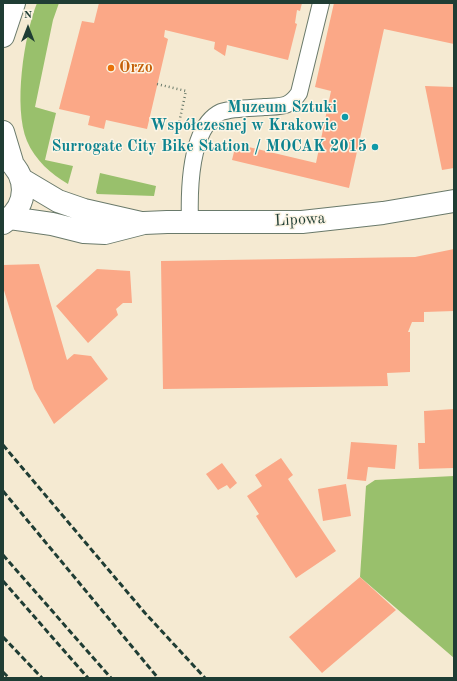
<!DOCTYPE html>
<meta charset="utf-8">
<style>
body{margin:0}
#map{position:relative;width:457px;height:681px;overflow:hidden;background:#f5ead2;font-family:"Old Standard TT",serif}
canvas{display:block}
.frame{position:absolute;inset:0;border:4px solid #1f3d34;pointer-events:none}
.north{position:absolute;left:8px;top:8px;width:40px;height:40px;-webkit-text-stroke:3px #fcf5e5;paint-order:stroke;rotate:0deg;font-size:11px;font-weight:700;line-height:16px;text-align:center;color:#1f3d34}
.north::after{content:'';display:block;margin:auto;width:14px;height:18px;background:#1f3d34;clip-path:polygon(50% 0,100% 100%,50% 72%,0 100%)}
</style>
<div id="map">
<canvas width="457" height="681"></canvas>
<div class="frame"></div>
<div class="north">N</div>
</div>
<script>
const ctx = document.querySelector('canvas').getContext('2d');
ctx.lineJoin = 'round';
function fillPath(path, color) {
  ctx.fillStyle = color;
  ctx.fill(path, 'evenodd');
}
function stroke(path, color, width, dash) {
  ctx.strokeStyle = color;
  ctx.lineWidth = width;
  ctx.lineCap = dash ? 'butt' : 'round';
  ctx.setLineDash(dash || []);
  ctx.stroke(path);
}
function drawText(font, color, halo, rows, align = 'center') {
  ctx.font = font + ' "Old Standard TT",serif';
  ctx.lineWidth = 3;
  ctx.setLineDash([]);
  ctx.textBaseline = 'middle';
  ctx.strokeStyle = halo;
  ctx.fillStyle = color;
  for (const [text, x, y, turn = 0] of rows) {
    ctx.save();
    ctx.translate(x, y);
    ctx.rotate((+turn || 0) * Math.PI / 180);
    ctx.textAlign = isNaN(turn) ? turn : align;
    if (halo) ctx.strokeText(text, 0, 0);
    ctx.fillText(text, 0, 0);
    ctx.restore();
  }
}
fillPath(new Path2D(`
 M 37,3 L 59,3 L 53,20 L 35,107 L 56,113 L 45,160 L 73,166 L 68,184 C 51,174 35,160 27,141 C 13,107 24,36 37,3 Z
 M 100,173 L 156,186 L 154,196 L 97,194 L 96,192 Z
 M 454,476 L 454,658 L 360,577 L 366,486 L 375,480 Z`), '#99c06c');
fillPath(new Path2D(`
 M 99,3 L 302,3 L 300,11 L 297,10 L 295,23 L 297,24 L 288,60 L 227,45 L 225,56 L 214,49 L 215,42 L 165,30 L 164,37 L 168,39 L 147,129 L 106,120 L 104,129 L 88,125 L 90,116 L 59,109 L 82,21 L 94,23 Z
 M 334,3 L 454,3 L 454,44 L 384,29 L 349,188 L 232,160 L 236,144 L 316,163 L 331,91 L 315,87 Z
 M 425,86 L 454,87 L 454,168 L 442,170 Z
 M 454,249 L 454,311 L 424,312 L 424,322 L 412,322 L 408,332 L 410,332 L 410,372 L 387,373 L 388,386 L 163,389 L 161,261 L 415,257 Z
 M 39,264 L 67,360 L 74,354 L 91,356 L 108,379 L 54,424 L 34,389 L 3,287 L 3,265 Z
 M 97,269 L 130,271 L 132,303 L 123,303 L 116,309 L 118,315 L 88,343 L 56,306 Z
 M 454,409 L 454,468 L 419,469 L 418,443 L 425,443 L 424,411 Z
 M 351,442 L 397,445 L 395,469 L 368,467 L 366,481 L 347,479 Z
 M 281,458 L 293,475 L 288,479 L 336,551 L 296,578 L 256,516 L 259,514 L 247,496 L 262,486 L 255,475 Z
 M 222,463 L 237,483 L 230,489 L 227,485 L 218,490 L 206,474 Z
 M 346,484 L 351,516 L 323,521 L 318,489 Z
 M 360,577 L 396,610 L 322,673 L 289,637 Z`), '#fba887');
const lane = new Path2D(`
 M 190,222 C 189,192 189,127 221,112 C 232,108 253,108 264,107 C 281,106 289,108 299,93 L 321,3`);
const street = new Path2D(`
 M 3,36 L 14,3
 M 3,132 L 12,162
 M 3,156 C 29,174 30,205 3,223
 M 21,179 L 58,201 L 84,210 L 141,223
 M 10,218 L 52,224 L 84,232 L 105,233 L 144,223 L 167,222 L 302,222 L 383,213 L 454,201`);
stroke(lane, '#6a7a6b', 18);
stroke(street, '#6a7a6b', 24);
stroke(new Path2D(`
 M 157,84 L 186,91 L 177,132`), '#6a7a6b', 2.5, [1, 3]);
stroke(lane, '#fff', 16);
stroke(street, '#fff', 22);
stroke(new Path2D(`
 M 3,445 L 145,613 L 205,678
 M 3,491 L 158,678
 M 3,555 L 111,678
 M 3,581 L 88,678
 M 3,637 L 42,678
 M 3,672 L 9,678`), '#1f3d34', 3, [6, 3]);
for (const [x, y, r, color] of [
 [111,68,4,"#e8710a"],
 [345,117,4,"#0f9aa8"],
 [375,147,4,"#0f9aa8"]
]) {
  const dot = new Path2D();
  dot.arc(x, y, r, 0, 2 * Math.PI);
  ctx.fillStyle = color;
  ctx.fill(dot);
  stroke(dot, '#fcf5e5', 1.5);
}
drawText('bold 16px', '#c56008', '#fcf5e5', [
 ["Orzo",119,68]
], 'left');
drawText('bold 16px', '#0d838f', '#fcf5e5', [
 ["Muzeum Sztuki",337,108],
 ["Współczesnej w Krakowie",337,126],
 ["Surrogate City Bike Station / MOCAK 2015",367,147]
], 'right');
drawText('16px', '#1f3d34', '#fcf5e5', [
 ["Lipowa",300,220,-3]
]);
</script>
